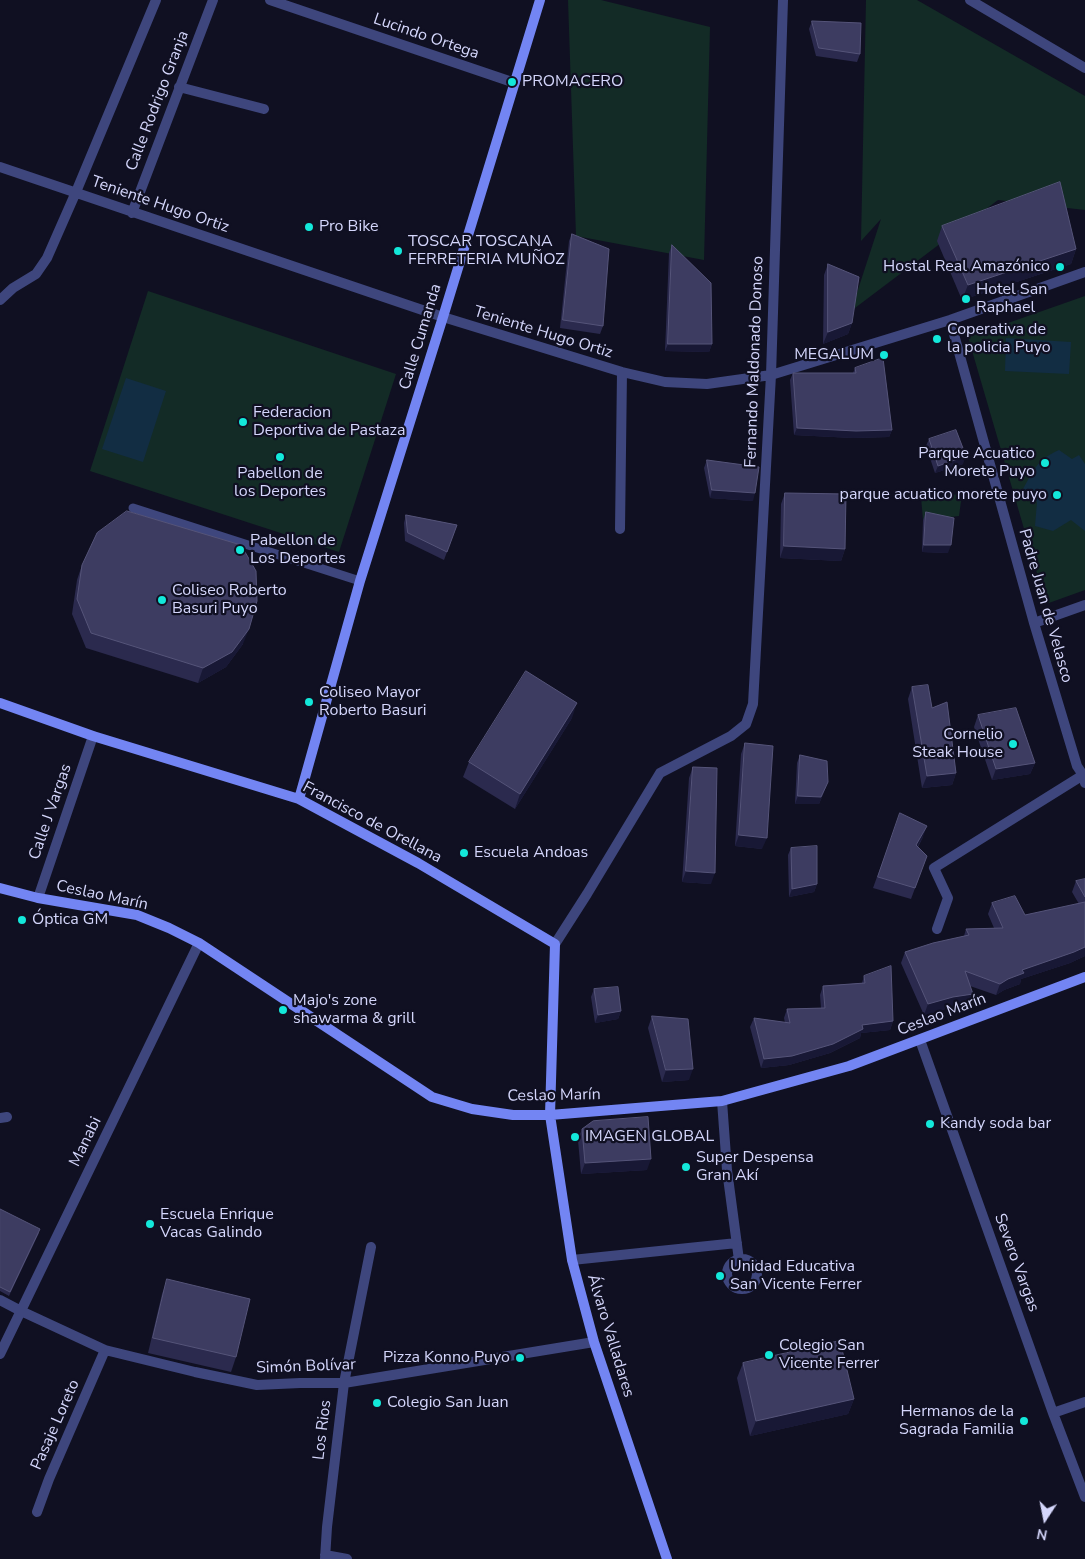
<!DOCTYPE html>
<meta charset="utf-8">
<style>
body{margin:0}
#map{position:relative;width:1085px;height:1559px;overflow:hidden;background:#101022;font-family:"Nunito Sans",sans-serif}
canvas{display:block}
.north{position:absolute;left:1020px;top:1494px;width:50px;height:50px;-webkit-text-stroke:4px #101022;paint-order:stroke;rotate:191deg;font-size:14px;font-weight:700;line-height:20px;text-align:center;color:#d4d6fb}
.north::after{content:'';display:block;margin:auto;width:18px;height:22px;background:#d4d6fb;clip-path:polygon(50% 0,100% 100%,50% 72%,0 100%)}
</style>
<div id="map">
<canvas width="1085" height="1559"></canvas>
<div class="north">N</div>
</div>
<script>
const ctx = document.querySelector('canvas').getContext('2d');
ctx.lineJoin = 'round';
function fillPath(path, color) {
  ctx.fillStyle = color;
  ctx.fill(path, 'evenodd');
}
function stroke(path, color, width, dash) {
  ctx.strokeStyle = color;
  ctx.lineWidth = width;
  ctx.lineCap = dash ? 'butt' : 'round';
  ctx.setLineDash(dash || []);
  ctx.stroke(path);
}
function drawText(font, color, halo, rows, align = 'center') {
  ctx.font = font + ' "Nunito Sans",sans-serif';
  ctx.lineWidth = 4.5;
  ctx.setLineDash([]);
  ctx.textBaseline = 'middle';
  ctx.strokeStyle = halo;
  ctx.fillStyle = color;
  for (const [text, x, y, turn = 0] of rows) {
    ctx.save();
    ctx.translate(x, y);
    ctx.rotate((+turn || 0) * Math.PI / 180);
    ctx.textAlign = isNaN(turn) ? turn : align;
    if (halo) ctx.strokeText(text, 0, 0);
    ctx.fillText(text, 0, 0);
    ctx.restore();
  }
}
fillPath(new Path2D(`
 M 568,0 L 601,0 L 710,27 L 704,260 L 576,236 Z
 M 866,0 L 917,0 L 1085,96 L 1085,210 L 998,200 L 851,311 L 881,219 L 861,241 Z
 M 148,291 L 396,374 L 339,552 L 90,471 Z
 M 1085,296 L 1085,590 L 1046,604 L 968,337 Z
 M 962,494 L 959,516 L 923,520 L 921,497 Z`), '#132b26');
fillPath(new Path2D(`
 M 1006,338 L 1071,342 L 1069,374 L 1005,371 Z
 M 126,378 L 166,391 L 143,462 L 102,449 Z
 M 1059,450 L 1072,459 L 1079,455 L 1085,464 L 1085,531 L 1071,520 L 1053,531 L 1035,526 L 1037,502 L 1023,489 C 1035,468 1037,460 1059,450 Z`), '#122d43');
stroke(new Path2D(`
 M 133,508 L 360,581`), '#3e467d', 9);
stroke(new Path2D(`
 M 270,0 L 515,83
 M 970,0 L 1085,68
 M 179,87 L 264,109
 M 0,167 L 443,317 L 622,372 L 665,382 L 707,384 L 771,375 L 950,320 L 1085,272
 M 132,213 L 213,0
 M 0,300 L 13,288 L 36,274 L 47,258 L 76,192 L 156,0
 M 950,320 L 1034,623 L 1077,766 L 1083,775 L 1085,783
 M 620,529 L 622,372
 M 1034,623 L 1085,605
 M 38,898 L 93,736
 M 937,929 L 948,898 L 934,868 L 1083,775 L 1085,776
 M 555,944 L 587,894 L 660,773 L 731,736 L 746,724 L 753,704 L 771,375 L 783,0
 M 920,1040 L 1053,1413 L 1085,1497
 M 722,1101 L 727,1170 L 739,1260
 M 0,1118 L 7,1117
 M727 1274a15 15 0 1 1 30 0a15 15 0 1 1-30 0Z
 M 572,1260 L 737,1243
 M 0,1300 L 21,1311 L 105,1350 L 195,1372 L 257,1385 L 300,1383 L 344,1383 L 594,1342
 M 0,1354 L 199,943
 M 1053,1413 L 1085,1402
 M 37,1512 L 49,1479 L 105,1350
 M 325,1555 L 347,1559
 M 325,1559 L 327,1527 L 344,1383 L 371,1247`), '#3e467d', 10);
stroke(new Path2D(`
 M 0,703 L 93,736 L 299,799 L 418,863 L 555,944 L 550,1115 L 572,1260 L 594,1342 L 667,1559
 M 299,799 L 360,581 L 443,317 L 540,0
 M 0,888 L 38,898 L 137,915 L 169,928 L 199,943 L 432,1097 L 472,1109 L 513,1115 L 550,1115 L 722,1101 L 849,1066 L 1085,977`), '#7385f3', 10);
fillPath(new Path2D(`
 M 812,21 L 860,54 L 857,62 L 816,56 L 809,29 Z
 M 942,226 L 1076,249 L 1071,264 L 962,300 L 937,241 Z
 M 572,234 L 603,326 L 600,334 L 560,328 L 569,241 Z
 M 672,245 L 712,344 L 709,352 L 665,351 L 669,253 Z
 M 828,264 L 852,323 L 848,334 L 823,344 L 824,275 Z
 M 855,368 L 892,430 L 889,437 L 853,438 L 794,435 L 790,380 L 793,373 L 853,373 Z
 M 929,439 L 963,464 L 935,473 L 926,446 Z
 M 707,460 L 753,501 L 710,498 L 704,468 Z
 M 785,493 L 845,549 L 841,561 L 780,558 L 781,504 Z
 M 926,512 L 948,553 L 922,552 L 923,520 Z
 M 406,515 L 457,525 L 444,560 L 405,541 L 404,523 Z
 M 82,565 L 243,644 L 226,667 L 198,683 L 86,648 L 72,614 L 77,580 Z
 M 912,687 L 932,708 L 956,773 L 952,785 L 922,788 L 908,699 Z
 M 978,715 L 1035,763 L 1030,774 L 992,780 L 974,727 Z
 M 572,718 L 515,809 L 463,777 L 469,762 Z
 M 745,743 L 762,849 L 735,846 L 741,754 Z
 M 800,755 L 828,782 L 819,804 L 795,804 L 797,763 Z
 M 693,767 L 711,884 L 682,882 L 689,778 Z
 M 900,813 L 923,837 L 918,847 L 927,856 L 911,899 L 873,888 Z
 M 791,848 L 817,884 L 814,892 L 789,897 L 788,855 Z
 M 1085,879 L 1085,956 L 1070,963 L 1021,979 L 1020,984 L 1004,990 L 996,995 L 970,986 L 969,1005 L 949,1008 L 924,1015 L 901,963 L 905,952 L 964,936 L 966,929 L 994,928 L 988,914 L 992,903 L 1025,915 L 1079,904 L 1072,892 L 1076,881 Z
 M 864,976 L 893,1021 L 890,1030 L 861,1033 L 860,1038 L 830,1053 L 789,1065 L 761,1068 L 750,1027 L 754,1018 L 785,1023 L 784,1018 L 787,1009 L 821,1008 L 820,995 L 823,986 L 862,983 Z
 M 594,989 L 621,1011 L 618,1019 L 595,1023 L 591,997 Z
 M 652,1016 L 689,1080 L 662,1082 L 648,1028 Z
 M 582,1129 L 647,1170 L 581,1174 L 578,1140 Z
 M 0,1209 L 39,1233 L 9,1296 L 0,1291 Z
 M 167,1279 L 236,1357 L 231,1372 L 148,1353 L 162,1294 Z
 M 743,1363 L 854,1399 L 848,1414 L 750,1436 L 737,1378 Z`), '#2b2a4e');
fillPath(new Path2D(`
 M 1076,249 L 1071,264 L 962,300 L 968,285 Z
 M 852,323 L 848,334 L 823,344 L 828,332 Z
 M 668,344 L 712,344 L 709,352 L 665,351 Z
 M 797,428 L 892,430 L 889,437 L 853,438 L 794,435 Z
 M 966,456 L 963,464 L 935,473 L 938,466 Z
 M 712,490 L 755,493 L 753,501 L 710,498 Z
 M 924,545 L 951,545 L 948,553 L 922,552 Z
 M 784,546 L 845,549 L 841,561 L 780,558 Z
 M 249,629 L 243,644 L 226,667 L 198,683 L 203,668 Z
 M 577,703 L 572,718 L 515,809 L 520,794 Z
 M 1035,763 L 1030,774 L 992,780 L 996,769 Z
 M 956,773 L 952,785 L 922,788 L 927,776 Z
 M 828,782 L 819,804 L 795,804 L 798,796 Z
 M 927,826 L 923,837 L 912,856 L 916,845 Z
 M 739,835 L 767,838 L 762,849 L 735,846 Z
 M 686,871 L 715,873 L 711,884 L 682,882 Z
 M 817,884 L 814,892 L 789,897 L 792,889 Z
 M 1085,947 L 1085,956 L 1070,963 L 1021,979 L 1020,984 L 1004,990 L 996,995 L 1000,984 L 1022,970 Z
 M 973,994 L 969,1005 L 949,1008 L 924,1015 L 928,1004 L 953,997 Z
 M 621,1011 L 618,1019 L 595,1023 L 598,1015 Z
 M 893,1021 L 890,1030 L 861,1033 L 860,1038 L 830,1053 L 789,1065 L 761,1068 L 764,1059 L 862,1025 Z
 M 693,1069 L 689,1080 L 662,1082 L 666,1070 Z
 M 651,1159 L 647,1170 L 581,1174 L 585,1163 Z
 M 854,1399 L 848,1414 L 750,1436 L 756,1421 Z`), '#181835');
const building = new Path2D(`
 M 812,21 L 861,23 L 860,54 L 819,48 Z
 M 1060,182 L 1076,249 L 968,285 L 942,226 Z
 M 572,234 L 609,249 L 603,326 L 563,320 Z
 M 672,245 L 711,283 L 712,344 L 668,344 Z
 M 828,264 L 859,277 L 852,323 L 828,332 Z
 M 883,358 L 892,430 L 856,431 L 797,428 L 793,373 L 856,373 L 855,368 Z
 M 956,430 L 966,456 L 938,466 L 929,439 Z
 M 707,460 L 759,467 L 755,493 L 712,490 Z
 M 785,493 L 846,494 L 845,549 L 784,546 Z
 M 127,511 L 241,545 L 256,571 L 257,601 L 249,629 L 232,652 L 203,668 L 91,633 L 77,599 L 82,565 L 97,533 Z
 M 926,512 L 954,518 L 951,545 L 924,545 Z
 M 406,515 L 457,525 L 447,552 L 408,533 Z
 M 526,671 L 577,703 L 520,794 L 469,762 Z
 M 928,685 L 932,708 L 947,702 L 956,773 L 927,776 L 912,687 Z
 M 1016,708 L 1035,763 L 996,769 L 978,715 Z
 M 745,743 L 773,746 L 767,838 L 739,835 Z
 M 800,755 L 827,761 L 828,782 L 821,797 L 798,796 Z
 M 693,767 L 717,768 L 715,873 L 686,871 Z
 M 900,813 L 927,826 L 916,845 L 927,856 L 915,888 L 878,877 Z
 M 817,846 L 817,884 L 792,889 L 791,848 Z
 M 1085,879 L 1085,897 L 1076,881 Z
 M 1015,896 L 1025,915 L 1085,902 L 1085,947 L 1074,952 L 1022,970 L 1024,973 L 1008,979 L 1000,984 L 965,971 L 973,994 L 953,997 L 928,1004 L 905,952 L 933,943 L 969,935 L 966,929 L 1003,928 L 992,903 Z
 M 891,966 L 893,1021 L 862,1025 L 863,1029 L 833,1044 L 792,1056 L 764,1059 L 754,1018 L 790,1023 L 787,1009 L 825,1008 L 823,986 L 865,983 L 864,976 Z
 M 618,987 L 621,1011 L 598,1015 L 594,989 Z
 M 652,1016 L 688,1019 L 693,1069 L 666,1070 Z
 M 648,1117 L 651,1159 L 585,1163 L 582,1129 L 593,1121 Z
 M 0,1209 L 40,1229 L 10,1292 L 0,1287 Z
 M 167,1279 L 250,1299 L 236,1357 L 153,1338 Z
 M 840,1341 L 854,1399 L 756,1421 L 743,1363 Z`);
fillPath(building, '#3d3c61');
stroke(building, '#555479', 1);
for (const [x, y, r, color] of [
 [512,82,5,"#13e8da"],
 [309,227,5,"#13e8da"],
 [398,251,5,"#13e8da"],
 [1060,267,5,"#13e8da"],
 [966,299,5,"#13e8da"],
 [937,339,5,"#13e8da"],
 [884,355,5,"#13e8da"],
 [243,422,5,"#13e8da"],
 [280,457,5,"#13e8da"],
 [1045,463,5,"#13e8da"],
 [1057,495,5,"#13e8da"],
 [240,550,5,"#13e8da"],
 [162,600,5,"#13e8da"],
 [309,702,5,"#13e8da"],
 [1013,744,5,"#13e8da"],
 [464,853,5,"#13e8da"],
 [22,920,5,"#13e8da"],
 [283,1010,5,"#13e8da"],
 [930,1124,5,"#13e8da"],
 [575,1137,5,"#13e8da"],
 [686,1167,5,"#13e8da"],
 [150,1224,5,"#13e8da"],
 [720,1276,5,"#13e8da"],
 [769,1355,5,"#13e8da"],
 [520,1358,5,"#13e8da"],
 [377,1403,5,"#13e8da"],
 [1024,1421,5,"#13e8da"]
]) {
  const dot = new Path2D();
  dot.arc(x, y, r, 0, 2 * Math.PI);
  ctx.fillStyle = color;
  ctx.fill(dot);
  stroke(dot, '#101022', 2);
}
drawText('16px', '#d4d6fb', '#101022', [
 ["Lucindo Ortega",426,37,19],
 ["Calle Rodrigo Granja",158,101,-69],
 ["Teniente Hugo Ortiz",160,205,19],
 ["Teniente Hugo Ortiz",543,333,17],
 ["Calle Cumanda",421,337,-73],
 ["Fernando Maldonado Donoso",755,362,-88],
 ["Padre Juan de Velasco",1045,606,74],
 ["Calle J Vargas",51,812,-71],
 ["Francisco de Orellana",372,823,28],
 ["Ceslao Marín",102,896,12],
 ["Ceslao Marín",942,1015,-21],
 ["Ceslao Marín",554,1096,-1],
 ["Manabi",86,1142,-64],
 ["Severo Vargas",1016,1263,70],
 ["Álvaro Valladares",610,1336,73],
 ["Simón Bolívar",306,1367,-2],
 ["Pasaje Loreto",56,1425,-66],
 ["Los Rios",323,1430,-83]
]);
drawText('16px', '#d4d6fb', '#101022', [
 ["PROMACERO",522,82],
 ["Pro Bike",319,227],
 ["TOSCAR TOSCANA",408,242],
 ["FERRETERIA MUÑOZ",408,260],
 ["Hostal Real Amazónico",1050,267,"right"],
 ["Hotel San",976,290],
 ["Raphael",976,308],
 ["Coperativa de",947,330],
 ["la policia Puyo",947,348],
 ["MEGALUM",874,355,"right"],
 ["Federacion",253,413],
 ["Deportiva de Pastaza",253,431],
 ["Parque Acuatico",1035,454,"right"],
 ["Morete Puyo",1035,472,"right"],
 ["Pabellon de",280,474,"center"],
 ["los Deportes",280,492,"center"],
 ["parque acuatico morete puyo",1047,495,"right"],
 ["Pabellon de",250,541],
 ["Los Deportes",250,559],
 ["Coliseo Roberto",172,591],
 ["Basuri Puyo",172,609],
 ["Coliseo Mayor",319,693],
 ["Roberto Basuri",319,711],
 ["Cornelio",1003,735,"right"],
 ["Steak House",1003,753,"right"],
 ["Escuela Andoas",474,853],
 ["Óptica GM",32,920],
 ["Majo's zone",293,1001],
 ["shawarma & grill",293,1019],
 ["Kandy soda bar",940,1124],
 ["IMAGEN GLOBAL",585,1137],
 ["Super Despensa",696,1158],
 ["Gran Akí",696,1176],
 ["Escuela Enrique",160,1215],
 ["Vacas Galindo",160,1233],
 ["Unidad Educativa",730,1267],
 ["San Vicente Ferrer",730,1285],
 ["Colegio San",779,1346],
 ["Vicente Ferrer",779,1364],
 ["Pizza Konno Puyo",510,1358,"right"],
 ["Colegio San Juan",387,1403],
 ["Hermanos de la",1014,1412,"right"],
 ["Sagrada Familia",1014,1430,"right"]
], 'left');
</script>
